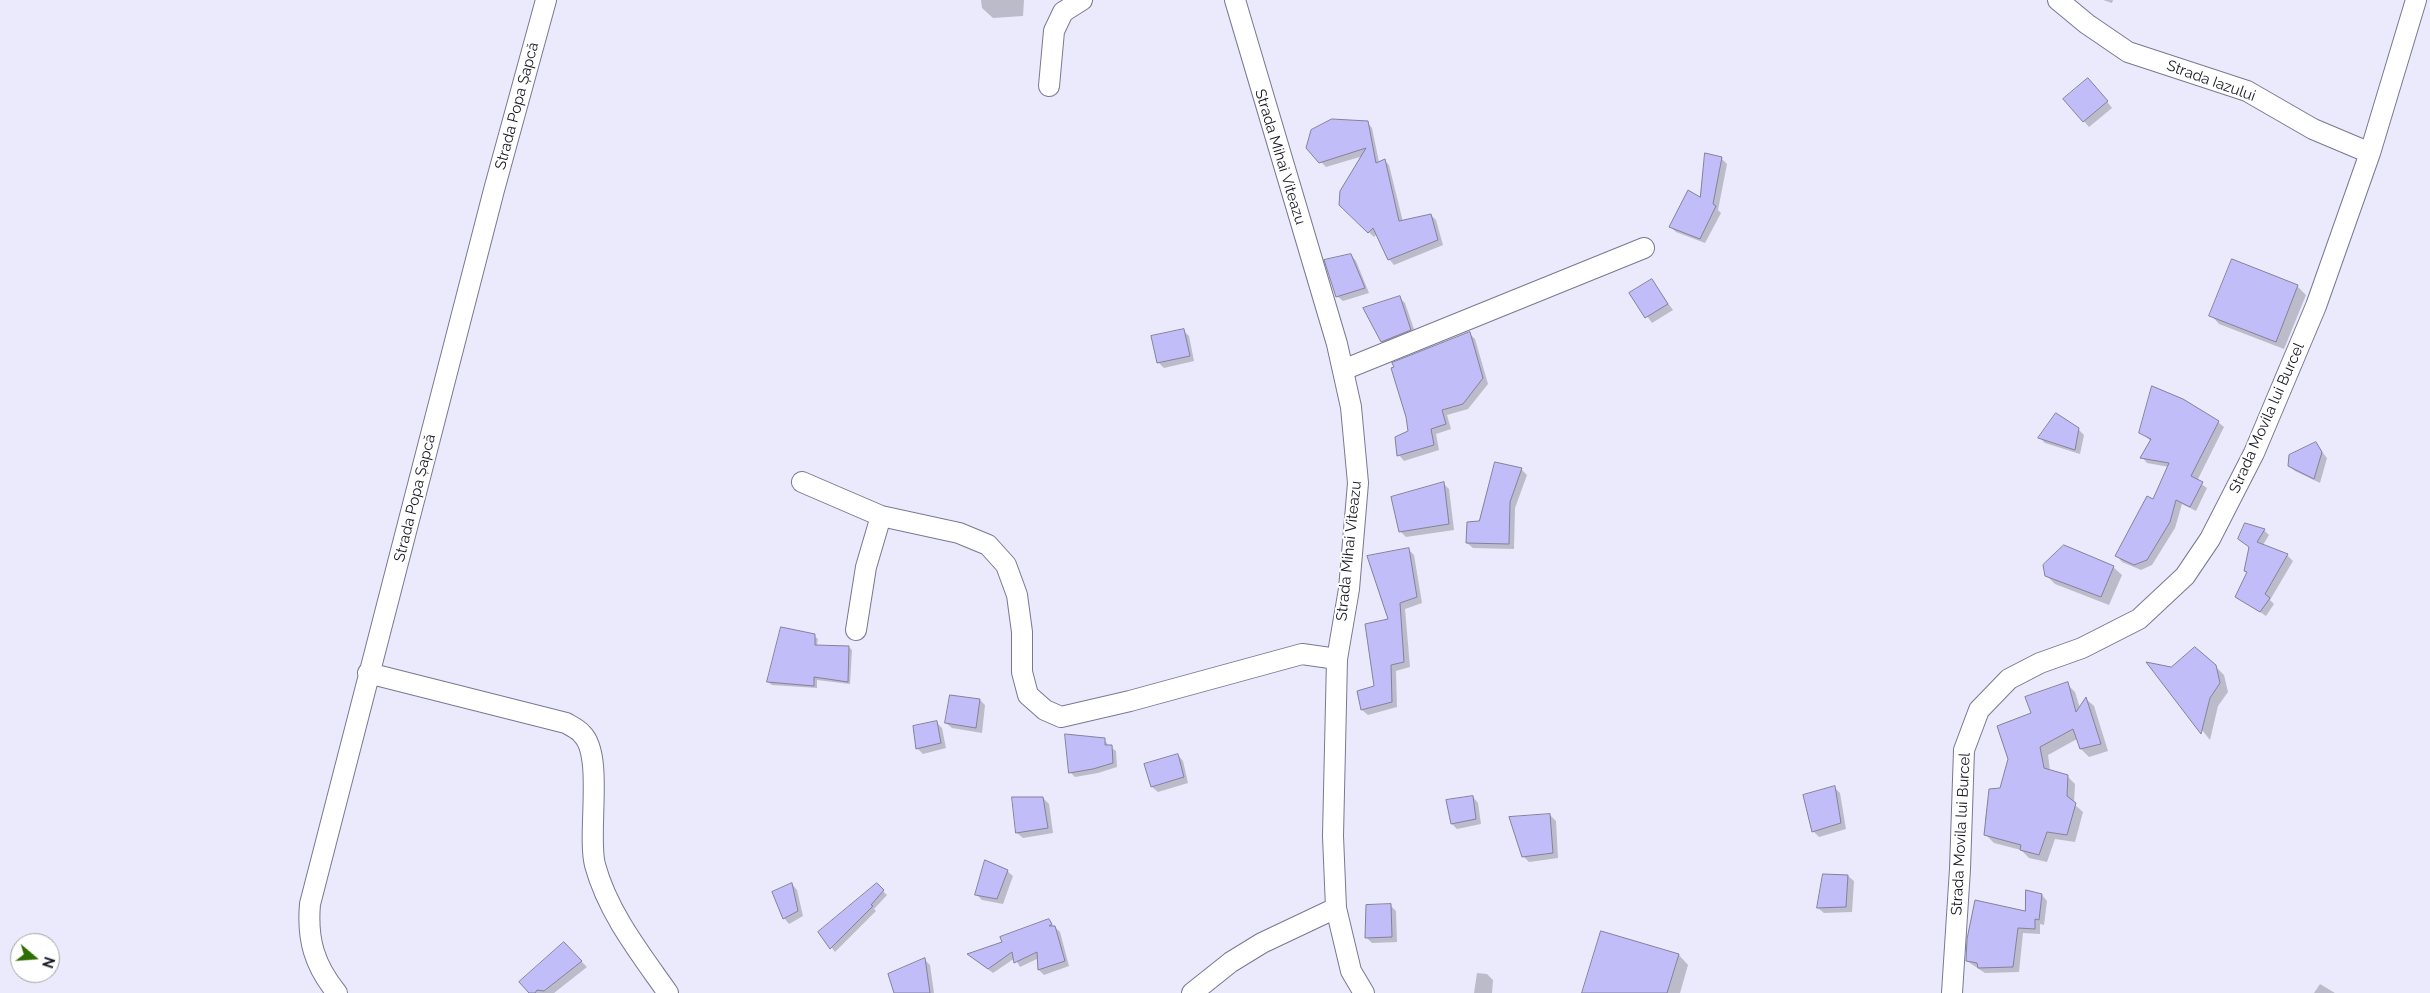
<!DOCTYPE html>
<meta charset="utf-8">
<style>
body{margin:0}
#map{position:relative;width:2430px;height:993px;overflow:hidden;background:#eaeafc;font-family:Raleway,sans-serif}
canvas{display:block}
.north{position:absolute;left:10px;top:933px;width:50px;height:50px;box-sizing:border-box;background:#fff;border:1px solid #a2a2a6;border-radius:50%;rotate:108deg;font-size:14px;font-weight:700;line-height:20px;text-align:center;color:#171721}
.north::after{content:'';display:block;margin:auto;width:18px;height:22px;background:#2d6e05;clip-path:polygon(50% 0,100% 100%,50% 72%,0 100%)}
</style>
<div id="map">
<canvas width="2430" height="993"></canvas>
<div class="north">N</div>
</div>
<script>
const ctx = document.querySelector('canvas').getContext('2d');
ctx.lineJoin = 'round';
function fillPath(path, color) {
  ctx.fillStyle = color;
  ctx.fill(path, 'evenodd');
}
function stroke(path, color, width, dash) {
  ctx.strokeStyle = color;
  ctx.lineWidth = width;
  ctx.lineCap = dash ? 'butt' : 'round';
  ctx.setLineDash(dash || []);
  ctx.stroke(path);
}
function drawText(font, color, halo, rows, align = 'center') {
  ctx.font = font + ' Raleway,sans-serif';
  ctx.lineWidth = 4;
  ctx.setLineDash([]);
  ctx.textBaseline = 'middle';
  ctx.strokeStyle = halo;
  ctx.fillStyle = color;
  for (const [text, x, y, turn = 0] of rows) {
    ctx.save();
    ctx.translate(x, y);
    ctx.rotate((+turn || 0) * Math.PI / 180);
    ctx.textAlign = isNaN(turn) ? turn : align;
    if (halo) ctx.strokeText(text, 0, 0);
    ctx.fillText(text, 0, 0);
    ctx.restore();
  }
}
fillPath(new Path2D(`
 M 981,0 L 1024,0 L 1023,16 L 993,18 L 982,8 Z
 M 2103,0 L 2113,0 L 2112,3 Z
 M 2094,85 L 2112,108 L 2089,127 L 2065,99 Z
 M 1367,122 L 1372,128 L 1379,162 L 1384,160 L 1389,165 L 1403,222 L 1431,215 L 1436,220 L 1443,245 L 1394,265 L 1389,259 L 1377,234 L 1374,237 L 1340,205 L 1363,156 L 1326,167 L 1307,148 Z
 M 1721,158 L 1727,164 L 1718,210 L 1721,213 L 1705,243 L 1676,232 L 1671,227 L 1701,199 Z
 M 1351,255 L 1356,261 L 1369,293 L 1343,301 L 1337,296 Z
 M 1652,281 L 1673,310 L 1652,323 L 1631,294 Z
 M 2297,286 L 2306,295 L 2284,349 L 2219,324 L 2211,315 Z
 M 1400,298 L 1405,303 L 1416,335 L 1388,347 L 1382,341 Z
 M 1184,331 L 1189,336 L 1194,361 L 1164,368 L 1158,362 Z
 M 1470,334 L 1475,339 L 1488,384 L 1468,409 L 1447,415 L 1451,429 L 1436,434 L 1439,450 L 1404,461 L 1399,455 L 1409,431 Z
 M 2218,422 L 2224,427 L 2197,481 L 2207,488 L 2196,511 L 2182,504 L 2175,528 L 2152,565 L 2141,570 L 2122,562 L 2117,556 L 2153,500 L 2169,467 L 2147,463 L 2142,457 L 2151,441 L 2141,433 Z
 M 2078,429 L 2084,435 L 2080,454 L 2045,443 L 2040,438 Z
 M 2315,443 L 2327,458 L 2320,483 L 2295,471 L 2289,466 Z
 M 1521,469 L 1527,475 L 1515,508 L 1514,549 L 1473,548 L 1467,543 Z
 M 1443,483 L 1449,489 L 1454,530 L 1406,537 L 1400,531 Z
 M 2264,530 L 2269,535 L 2263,545 L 2287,555 L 2293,561 L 2270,600 L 2274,604 L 2266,616 L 2236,596 L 2248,573 L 2245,570 L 2251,548 Z
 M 1409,550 L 1414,555 L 1422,603 L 1405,609 L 1410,667 L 1396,671 L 1397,707 L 1368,715 L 1362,710 L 1359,691 L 1375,686 L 1390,620 Z
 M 2113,567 L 2122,575 L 2109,605 L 2055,584 L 2046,575 Z
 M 814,636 L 818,639 L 817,646 L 849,647 L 852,650 L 850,684 L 817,680 L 817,688 L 772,685 L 768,682 Z
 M 2149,664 L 2171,668 L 2215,666 L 2224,675 L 2228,692 L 2218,706 L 2210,740 Z
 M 2067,684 L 2075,692 L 2080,708 L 2086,699 L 2094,706 L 2108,751 L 2089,757 L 2081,749 L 2077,739 L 2048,755 L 2050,771 L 2067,776 L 2075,784 L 2074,804 L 2083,812 L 2075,842 L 2055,839 L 2047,862 L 2029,858 L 2021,850 L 1994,843 L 1986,835 L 1988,822 L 1985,820 L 1990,790 L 2001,789 L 2032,714 Z
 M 980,700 L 985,705 L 982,733 L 952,728 L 946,723 Z
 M 936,722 L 942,728 L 946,748 L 923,754 L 917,748 Z
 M 1104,739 L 1109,746 L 1116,751 L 1117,767 L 1098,773 L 1075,777 L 1070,772 Z
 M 1178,755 L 1183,761 L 1188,783 L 1158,792 L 1152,787 L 1146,765 Z
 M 1835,788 L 1840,793 L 1846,829 L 1819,837 L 1813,831 Z
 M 1473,797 L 1478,803 L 1481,824 L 1457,829 L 1452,824 Z
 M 1043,798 L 1049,804 L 1053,833 L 1023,838 L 1017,833 Z
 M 1550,815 L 1556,821 L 1558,858 L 1529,862 L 1523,856 Z
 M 1007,871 L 1013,876 L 1003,904 L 982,900 L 977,895 Z
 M 1824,875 L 1848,876 L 1854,881 L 1852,912 L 1824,913 L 1818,908 Z
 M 792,884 L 797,890 L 803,916 L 789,924 L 784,918 Z
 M 877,885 L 887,895 L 874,909 L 876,911 L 835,952 L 820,932 Z
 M 2042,895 L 2047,901 L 2044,925 L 2040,924 L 2040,934 L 2023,933 L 2019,972 L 1985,973 L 1967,961 L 2026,912 Z
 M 1390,905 L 1396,911 L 1397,942 L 1372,943 L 1367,938 Z
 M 1049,921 L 1060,932 L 1069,966 L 1044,975 L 1039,970 L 1039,958 L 1020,967 L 1015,958 L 993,973 L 973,958 Z
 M 564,944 L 587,967 L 554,993 L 530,993 Z
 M 1679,955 L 1688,965 L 1680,993 L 1583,993 Z
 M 925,960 L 930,965 L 934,993 L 896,993 Z
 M 1477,973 L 1487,974 L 1493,980 L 1492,993 L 1474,993 Z
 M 2320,984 L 2335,993 L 2314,993 Z`), '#0003');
const building = new Path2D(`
 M 2088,78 L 2108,101 L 2083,122 L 2063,99 Z
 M 1332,119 L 1368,121 L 1376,163 L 1385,159 L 1399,221 L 1431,214 L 1438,240 L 1388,260 L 1373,228 L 1368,233 L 1339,205 L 1340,191 L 1366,148 L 1319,163 L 1306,148 L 1311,130 Z
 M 1705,153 L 1722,157 L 1713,204 L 1716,206 L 1700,239 L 1669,227 L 1688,190 L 1700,197 Z
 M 1351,254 L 1365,288 L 1336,297 L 1324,260 Z
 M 2232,259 L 2298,285 L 2276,342 L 2209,316 Z
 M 1652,279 L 1668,304 L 1645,318 L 1629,293 Z
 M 1400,296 L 1411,330 L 1381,342 L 1363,308 Z
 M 1184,329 L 1190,356 L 1157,363 L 1151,336 Z
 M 1470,332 L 1483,378 L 1463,404 L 1442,410 L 1446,424 L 1431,429 L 1434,445 L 1397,456 L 1395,437 L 1408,431 L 1406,417 L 1391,368 L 1394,367 L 1392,363 Z
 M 2152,386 L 2183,399 L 2219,421 L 2191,476 L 2203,482 L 2190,507 L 2176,500 L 2170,522 L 2147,560 L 2134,565 L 2115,556 L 2147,496 L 2153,499 L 2169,463 L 2140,458 L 2151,439 L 2139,433 Z
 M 2056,413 L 2079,428 L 2075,450 L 2038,438 Z
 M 2316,442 L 2322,452 L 2314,479 L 2288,466 L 2289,455 Z
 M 1495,462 L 1522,468 L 1510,502 L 1509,544 L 1466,543 L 1467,522 L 1479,521 Z
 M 1444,482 L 1449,524 L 1399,532 L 1391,497 Z
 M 2245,523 L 2265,529 L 2257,542 L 2288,554 L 2265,594 L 2270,598 L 2260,612 L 2235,597 L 2247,572 L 2244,571 L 2249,547 L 2238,539 Z
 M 2064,545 L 2114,566 L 2101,597 L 2045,576 L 2043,565 Z
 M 1409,548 L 1417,597 L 1400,603 L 1404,662 L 1391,665 L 1392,702 L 1361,710 L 1357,691 L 1374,686 L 1365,624 L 1388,619 L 1367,556 Z
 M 781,627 L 815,634 L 815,645 L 849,646 L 848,682 L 814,677 L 814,686 L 767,682 Z
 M 2195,647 L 2216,665 L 2220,683 L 2210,698 L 2201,734 L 2146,662 L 2171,667 Z
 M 2068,682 L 2076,712 L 2086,697 L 2101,744 L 2080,749 L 2073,729 L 2040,747 L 2044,768 L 2068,775 L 2067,796 L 2076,803 L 2067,835 L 2047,832 L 2039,855 L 2020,850 L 2021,845 L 1984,835 L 1989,789 L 2000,788 L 2008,759 L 1997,726 L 2031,713 L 2025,697 Z
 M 950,695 L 980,699 L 976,728 L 945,723 Z
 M 937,721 L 941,743 L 916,749 L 913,726 Z
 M 1065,734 L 1105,738 L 1105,745 L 1112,745 L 1113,763 L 1093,769 L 1069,773 Z
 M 1178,754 L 1184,777 L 1151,787 L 1144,764 Z
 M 1835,786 L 1841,823 L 1812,832 L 1803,795 Z
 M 1473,796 L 1476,819 L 1451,824 L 1446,800 Z
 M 1012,797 L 1043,797 L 1048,828 L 1016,833 Z
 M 1550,814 L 1553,853 L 1522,857 L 1509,817 Z
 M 985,860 L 1008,870 L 997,899 L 975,895 Z
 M 1823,874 L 1848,875 L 1846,907 L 1817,908 Z
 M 792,883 L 798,911 L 783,919 L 772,892 Z
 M 877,883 L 884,890 L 871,905 L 873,906 L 830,949 L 818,932 Z
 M 2026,890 L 2042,894 L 2039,920 L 2035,919 L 2035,929 L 2018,928 L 2013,967 L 1978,968 L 1977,963 L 1966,961 L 1967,939 L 1975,900 L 2025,911 Z
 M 1391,904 L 1392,937 L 1365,938 L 1366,905 Z
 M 1049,919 L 1052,924 L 1049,926 L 1055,926 L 1065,961 L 1038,970 L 1037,952 L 1014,963 L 1012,952 L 988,969 L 967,954 L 1002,942 L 1000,937 Z
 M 1601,931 L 1679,954 L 1667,993 L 1582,993 Z
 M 564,942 L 582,961 L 544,991 L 537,990 L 535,993 L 529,993 L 519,982 Z
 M 925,958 L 930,993 L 894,993 L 888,974 Z`);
fillPath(building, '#c1bdf8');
stroke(building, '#82819d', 1);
const minor = new Path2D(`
 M 1235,0 L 1337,344 L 1351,407 L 1358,483 L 1349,589 L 1337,659 L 1333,836 L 1336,908 L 1351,971 L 1364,993
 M 2058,0 L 2087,24 L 2128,52 L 2247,91 L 2313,129 L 2370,153
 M 1049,86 L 1054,31 L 1063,12 L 1082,0
 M 1343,370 L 1644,248
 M 802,482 L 881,516 L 959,533 L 988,545 L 1006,565 L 1017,595 L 1022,632 L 1022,672 L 1028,695 L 1045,710 L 1061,717 L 1130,701 L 1302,654 L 1337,659
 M 856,630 L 866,567 L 881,516
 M 368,673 L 566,723 C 571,726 578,729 582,734 C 604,755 587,834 595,865 C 608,913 640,953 668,993
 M 337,993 C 314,965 307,939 310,904 L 494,190 L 546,0
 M 1192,993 L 1231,962 L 1262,943 L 1336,908
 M 1952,993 L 1960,869 L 1964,750 L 1979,710 L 2009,679 L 2040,663 L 2082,648 L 2139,619 L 2185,576 L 2210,539 L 2254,453 L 2316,306 L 2370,153 L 2416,0`);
stroke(minor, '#797893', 22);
stroke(minor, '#fff', 20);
drawText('15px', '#171721', '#fff', [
 ["Strada Iazului",2211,81,20],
 ["Strada Popa Șapcă",517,106,-75],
 ["Strada Mihai Viteazu",1280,157,73],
 ["Strada Movila lui Burcel",2267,418,-66],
 ["Strada Popa Șapcă",415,498,-76],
 ["Strada Mihai Viteazu",1349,551,-84],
 ["Strada Movila lui Burcel",1961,834,-87]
]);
</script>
